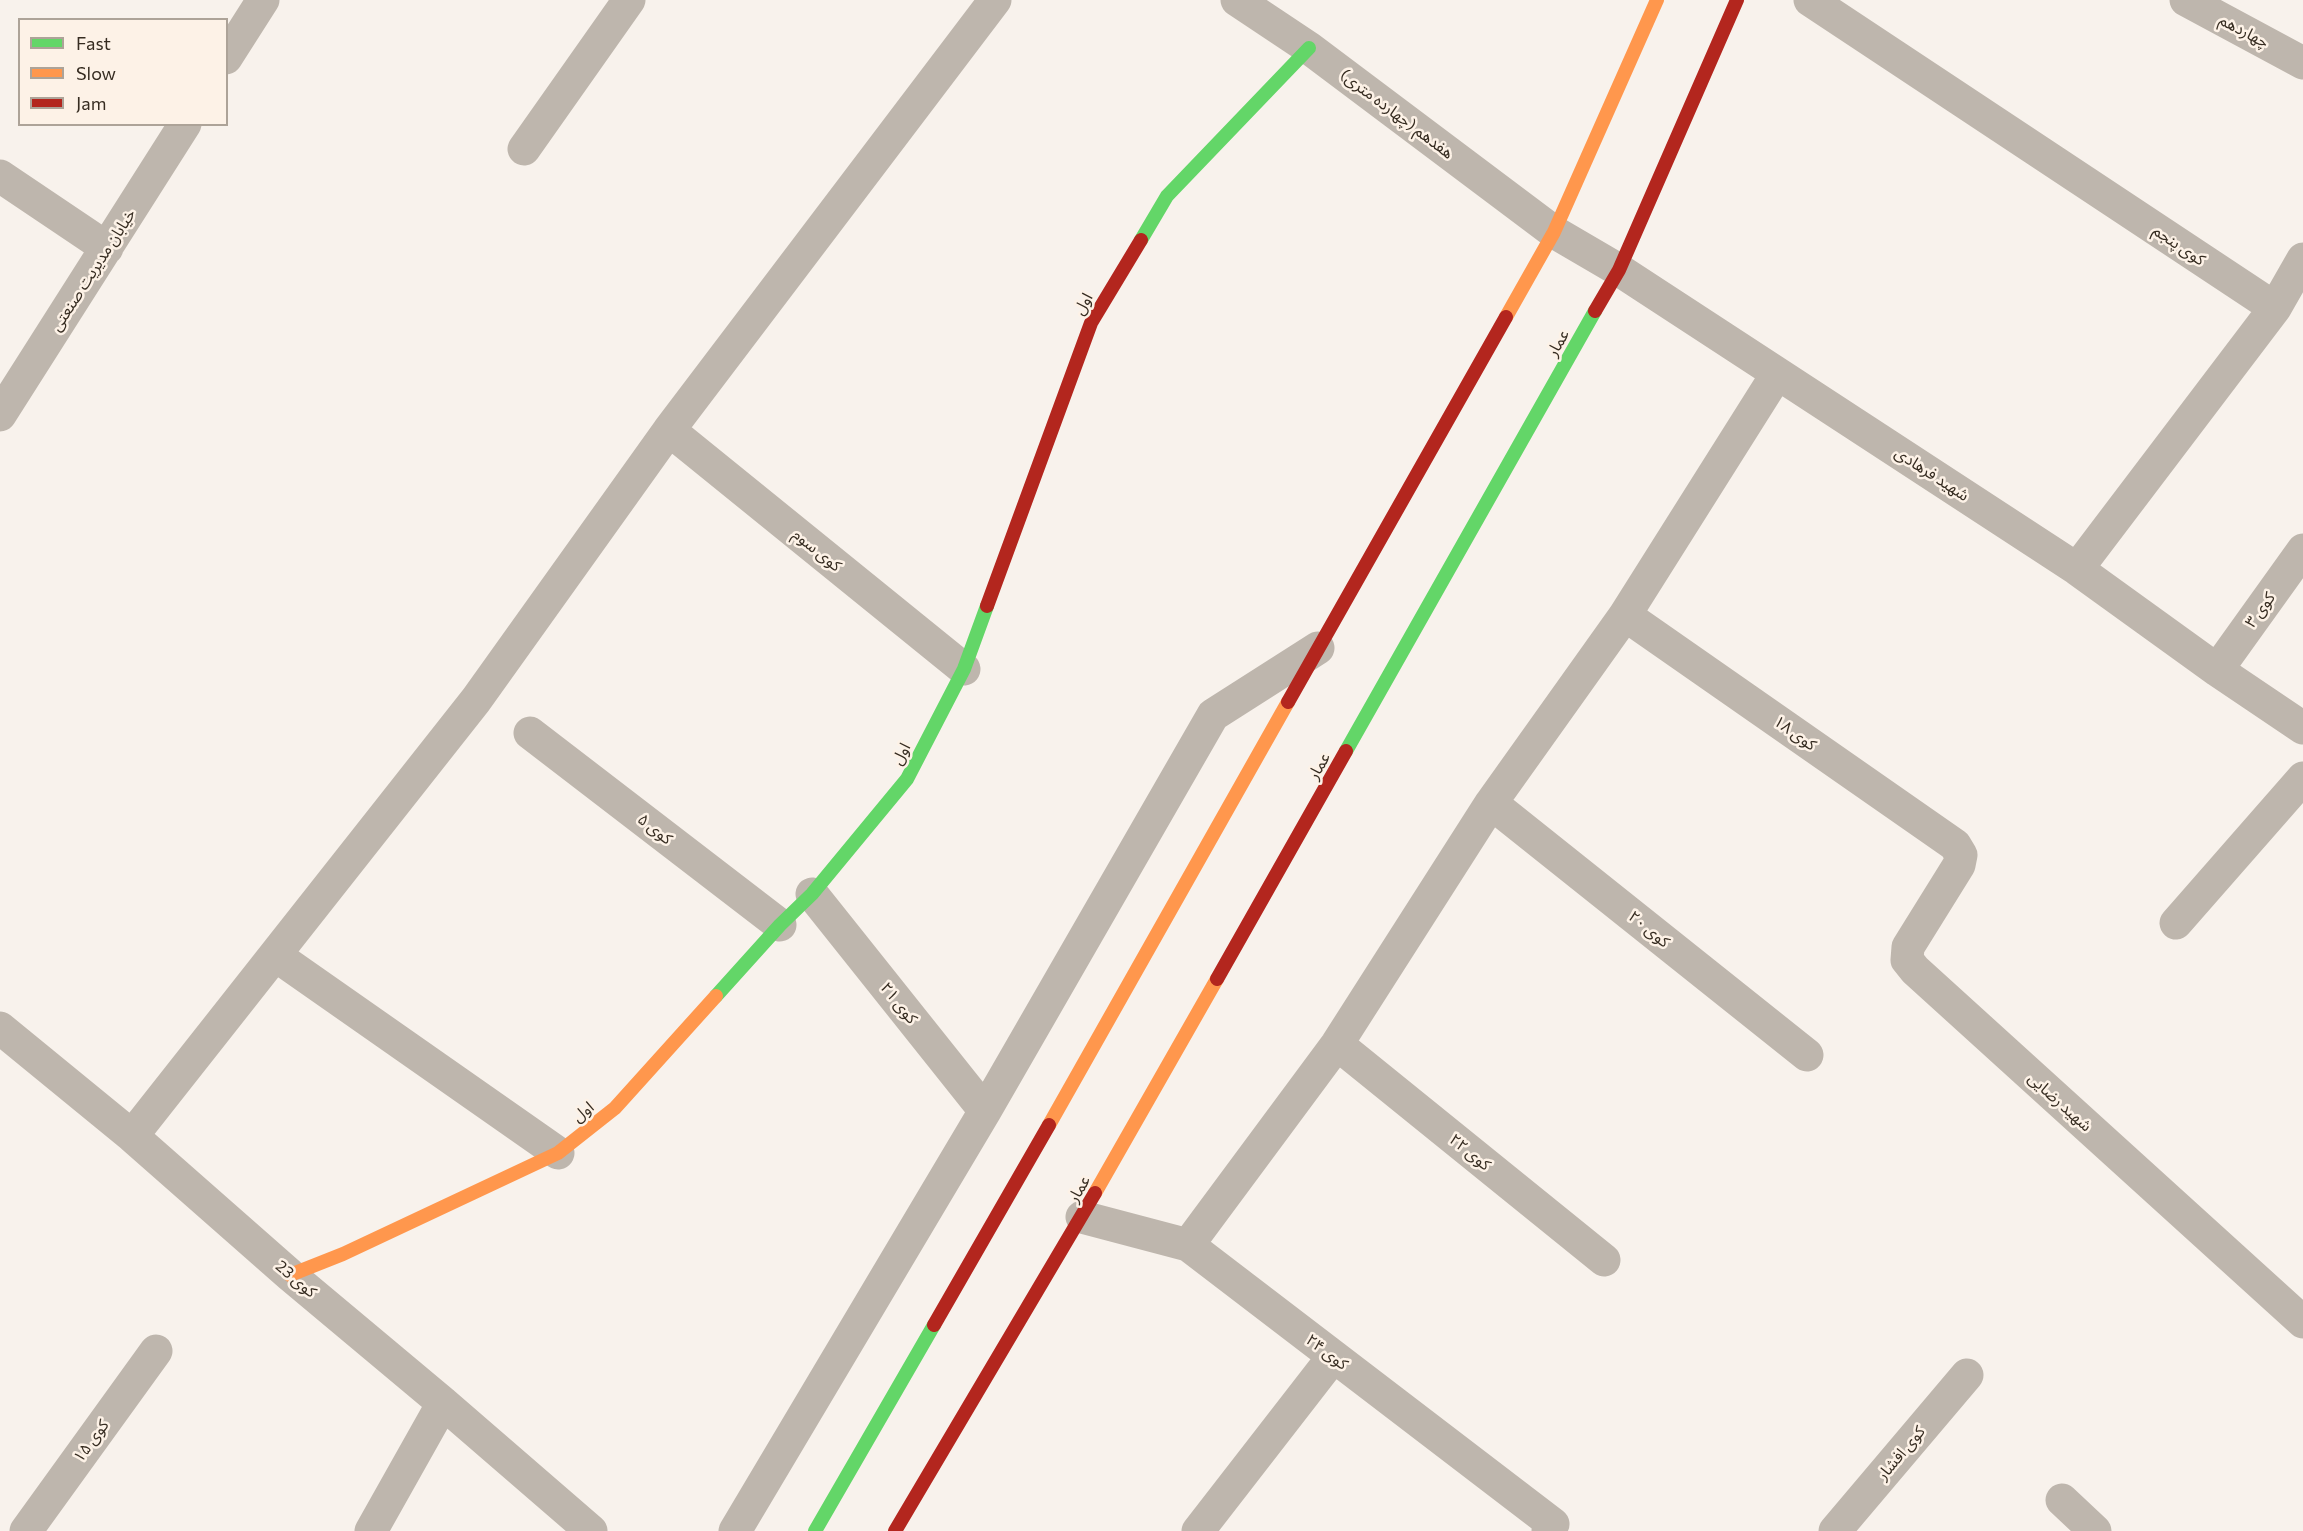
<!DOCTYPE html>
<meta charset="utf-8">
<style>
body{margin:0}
#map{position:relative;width:2303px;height:1531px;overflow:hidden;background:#f8f2ec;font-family:Commissioner,sans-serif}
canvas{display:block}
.legend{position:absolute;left:18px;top:18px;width:210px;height:108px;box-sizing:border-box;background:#fdf2e7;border:2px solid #ada398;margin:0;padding:8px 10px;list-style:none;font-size:18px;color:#362c21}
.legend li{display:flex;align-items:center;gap:12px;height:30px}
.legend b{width:30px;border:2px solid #ada398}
</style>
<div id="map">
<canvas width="2303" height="1531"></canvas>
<ul class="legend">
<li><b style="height:8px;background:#63d668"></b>Fast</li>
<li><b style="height:8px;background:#ff974d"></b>Slow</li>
<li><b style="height:8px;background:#b3261e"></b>Jam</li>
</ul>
</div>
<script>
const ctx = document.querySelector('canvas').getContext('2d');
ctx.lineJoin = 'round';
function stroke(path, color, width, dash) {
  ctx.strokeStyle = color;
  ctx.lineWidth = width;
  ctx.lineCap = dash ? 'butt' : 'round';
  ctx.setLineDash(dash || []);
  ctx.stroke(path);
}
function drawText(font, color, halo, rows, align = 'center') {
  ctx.font = font + ' Commissioner,"Noto Sans Arabic",sans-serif';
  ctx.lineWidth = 5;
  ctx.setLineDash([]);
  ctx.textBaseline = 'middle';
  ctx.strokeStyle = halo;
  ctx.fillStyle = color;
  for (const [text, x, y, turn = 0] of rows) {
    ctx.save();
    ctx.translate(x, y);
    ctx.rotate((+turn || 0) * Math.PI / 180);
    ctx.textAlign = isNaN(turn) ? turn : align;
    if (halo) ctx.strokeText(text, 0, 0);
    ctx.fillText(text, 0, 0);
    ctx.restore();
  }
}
stroke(new Path2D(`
 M 1237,0 L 1309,48 L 1554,232 L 1619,270 L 2077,569 L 2217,670 L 2303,728
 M 1810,0 L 2275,308 L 2077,569
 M 2186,0 L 2303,63
 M 226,58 L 263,0
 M 524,149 L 629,0
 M 0,176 L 107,248
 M 2275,308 L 2303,259
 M 0,415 L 185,124
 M 669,430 L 964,669
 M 1625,615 L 1955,845 L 1961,855 L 1959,865 L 1908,947 L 1907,960 L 1915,970 L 2303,1322
 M 2217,670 L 2303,550
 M 530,733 L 780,925
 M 1491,803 L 1807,1055
 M 812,894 L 985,1111
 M 2176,923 L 2303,778
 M 275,955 L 558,1153
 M 0,1028 L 132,1136 L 290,1275 L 443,1403 L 591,1531
 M 1337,1044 L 1604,1260
 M 132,1136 L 476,700 L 669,430 L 995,0
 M 1082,1217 L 1188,1245 L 1553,1524 L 1548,1531
 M 1188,1245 L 1337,1044 L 1491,803 L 1625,615 L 1777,374
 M 2062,1500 L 2095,1531
 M 26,1531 L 156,1351
 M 371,1531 L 443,1403
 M 735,1531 L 985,1111 L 1213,715 L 1318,648
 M 1198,1531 L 1333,1357
 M 1835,1531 L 1967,1375`), '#beb6ad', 33);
stroke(new Path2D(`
 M 1141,240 L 1167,196 L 1309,48
 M 1346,751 L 1595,311
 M 716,996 L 780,925 L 812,894 L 907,779 L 964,669 L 987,606
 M 815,1531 L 934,1325`), '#63d668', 14);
stroke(new Path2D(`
 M 1506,317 L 1554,232 L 1657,0
 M 1049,1125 L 1288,702
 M 1095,1193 L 1217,979
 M 290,1275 L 343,1254 L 558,1153 L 615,1108 L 716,996`), '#ff974d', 14);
stroke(new Path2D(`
 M 1595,311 L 1619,270 L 1737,0
 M 987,606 L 1091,323 L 1141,240
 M 1288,702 L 1506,317
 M 1217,979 L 1346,751
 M 934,1325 L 1049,1125
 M 895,1531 L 1095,1193`), '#b3261e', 14);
drawText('16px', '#362c21', '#fdf2e7', [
 ["چهاردهم",2244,31,28],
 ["هفدهم (چهارده متری)",1397,114,37],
 ["کوی پنجم",2179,245,34],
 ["خیابان مدیریت صنعتی",93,270,-57],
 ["اول",1083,304,-61],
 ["عمار",1558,343,-60],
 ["شهید فرهادی",1932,474,33],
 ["کوی سوم",817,550,39],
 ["کوی ۳",2260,610,-54],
 ["کوی ۱۸",1795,733,35],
 ["اول",901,754,-62],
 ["عمار",1319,766,-60],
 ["کوی ۵",655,829,38],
 ["کوی ۲۰",1649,929,39],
 ["کوی ۲۱",899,1003,51],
 ["شهید رضایی",2060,1102,42],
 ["اول",583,1112,-39],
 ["کوی ۲۲",1470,1152,39],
 ["عمار",1079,1189,-60],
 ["کوی 23",296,1279,40],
 ["کوی ۲۴",1327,1352,37],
 ["کوی ۱۵",91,1441,-54],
 ["کوی افشار",1901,1453,-50]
]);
</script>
